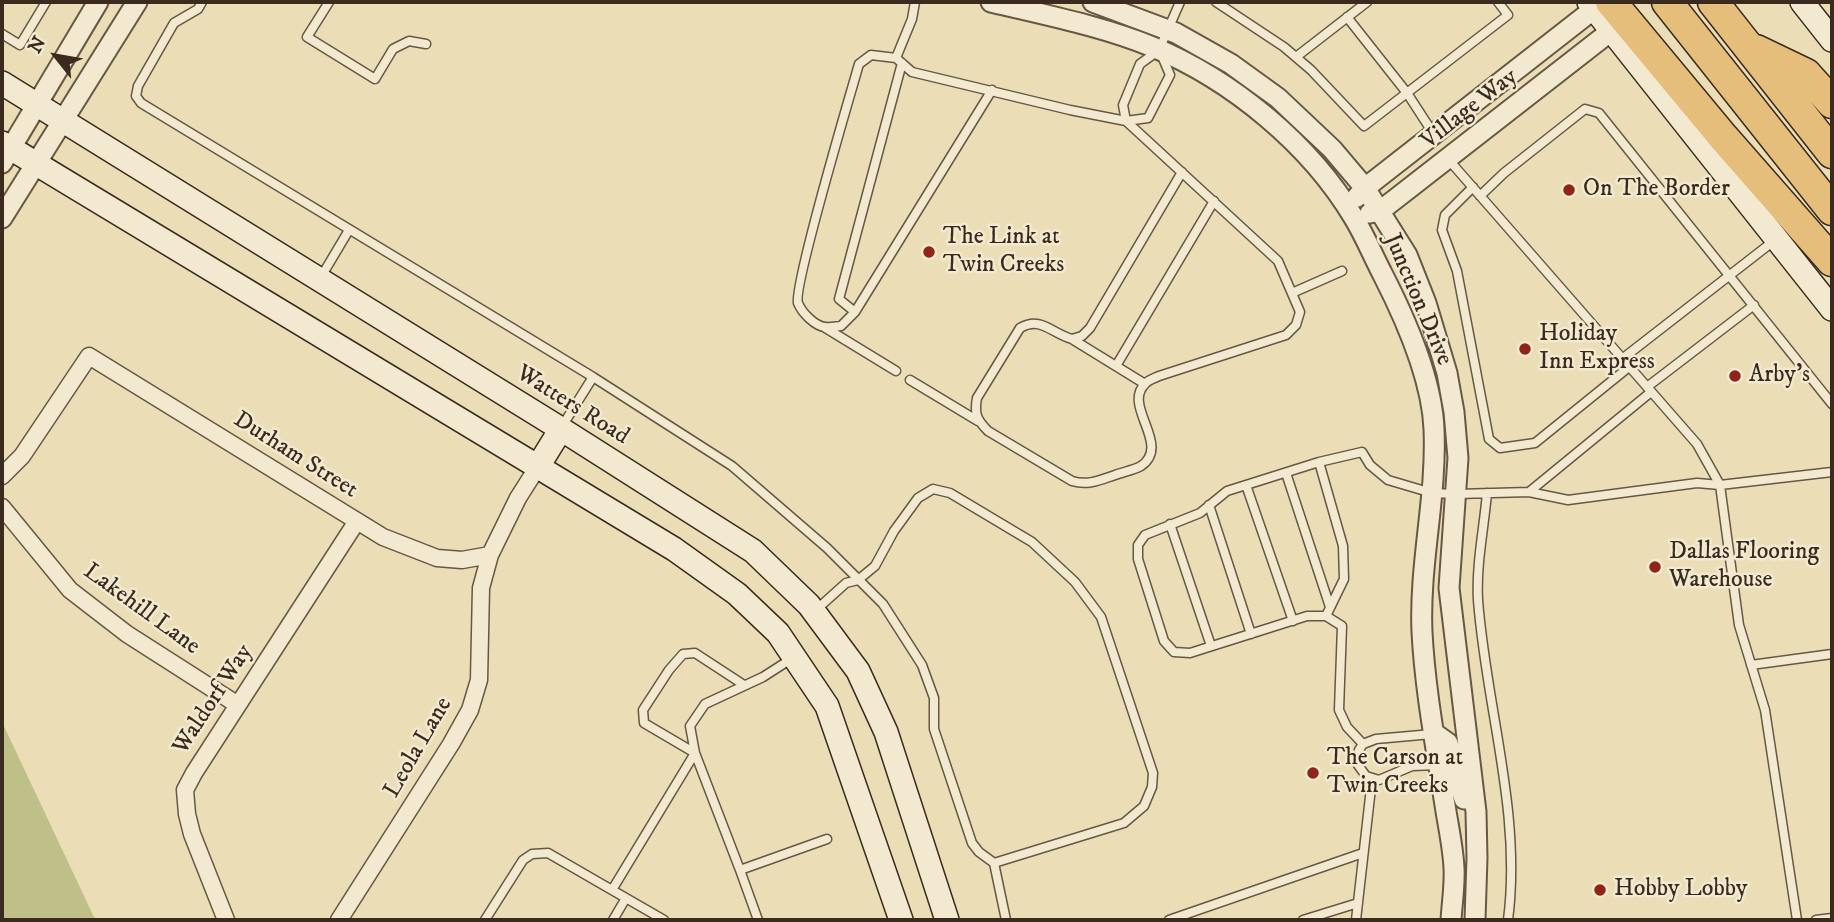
<!DOCTYPE html>
<style>
body{margin:0}
#map{position:relative;width:1834px;height:922px;overflow:hidden;background:#ebddb6;font-family:"IM FELL DW Pica",serif}
canvas{display:block}
.frame{position:absolute;inset:0;border:4px solid #3a2b1e;pointer-events:none}
.north{position:absolute;left:21px;top:21px;width:70px;height:70px;-webkit-text-stroke:5px #f2e9d0;paint-order:stroke;rotate:301deg;font-size:19px;font-weight:700;line-height:28px;text-align:center;color:#3a2b1e}
.north::after{content:'';display:block;margin:auto;width:24px;height:32px;background:#3a2b1e;clip-path:polygon(50% 0,100% 100%,50% 72%,0 100%)}
</style>
<div id="map">
<canvas width="1834" height="922"></canvas>
<div class="frame"></div>
<div class="north">N</div>
</div>
<script>
const ctx = document.querySelector('canvas').getContext('2d');
ctx.lineJoin = 'round';
function fillPath(path, color) {
  ctx.fillStyle = color;
  ctx.fill(path, 'evenodd');
}
function stroke(path, color, width, dash) {
  ctx.strokeStyle = color;
  ctx.lineWidth = width;
  ctx.lineCap = dash ? 'butt' : 'round';
  ctx.setLineDash(dash || []);
  ctx.stroke(path);
}
function drawText(font, color, halo, rows, align = 'center') {
  ctx.font = font + ' "IM FELL DW Pica",serif';
  ctx.lineWidth = 5;
  ctx.setLineDash([]);
  ctx.textBaseline = 'middle';
  ctx.strokeStyle = halo;
  ctx.fillStyle = color;
  for (const [text, x, y, turn = 0] of rows) {
    ctx.save();
    ctx.translate(x, y);
    ctx.rotate((+turn || 0) * Math.PI / 180);
    ctx.textAlign = isNaN(turn) ? turn : align;
    if (halo) ctx.strokeText(text, 0, 0);
    ctx.fillText(text, 0, 0);
    ctx.restore();
  }
}
fillPath(new Path2D(`
 M 2,722 L 93,915 L 96,920 L 4,920 Z`), '#bebf89');
const service = new Path2D(`
 M 202,2 L 198,9 L 174,23 L 138,86 L 136,96 L 141,103 L 593,377 L 732,466 L 827,548 L 883,604 L 922,665 L 934,698 L 934,729 L 972,843 L 979,852 L 994,863 L 1006,920
 M 329,2 L 307,37 L 375,79 L 393,49 L 409,41 L 426,44
 M 915,2 L 912,19 L 896,58 L 912,72 L 1070,110 L 1126,121 L 1148,118 L 1170,75 L 1162,56
 M 1180,2 L 1159,50 L 1140,64 L 1123,105 L 1126,121 L 1278,261 L 1300,312 L 1296,325 L 1286,335 L 1159,376 C 1155,378 1148,380 1145,384 C 1122,406 1172,445 1141,466 C 1134,470 1123,472 1115,475 C 1100,480 1088,486 1072,481 L 988,431 C 977,420 974,414 977,398 L 1020,328 C 1041,316 1051,333 1072,339 L 1082,336 L 1090,328 L 1182,172
 M 1216,2 L 1284,47 L 1311,70 L 1364,126 L 1508,15 L 1498,2
 M 1347,17 L 1407,93 L 1433,133
 M 2,34 L 20,45 L 46,2
 M 1296,57 L 1367,2
 M 896,58 L 871,55 L 859,64 C 850,95 793,288 798,303 C 802,313 815,326 825,327 C 830,328 837,326 841,326 L 855,312 L 992,90
 M 1448,159 L 1697,444 L 1720,485 L 1739,625 L 1765,710 L 1797,920
 M 1473,187 L 1445,215 L 1442,230 L 1457,271 L 1489,439 L 1500,448 L 1535,443 L 1629,367
 M 1480,196 L 1504,173 L 1585,109 L 1599,113 L 1832,404
 M 321,277 L 349,230
 M 1292,293 L 1342,271
 M 855,312 L 839,299 L 902,63
 M 824,327 L 896,371
 M 1072,339 L 1145,384
 M 1622,359 L 1775,240
 M 1116,366 L 1214,201
 M 910,380 L 978,421
 M 1647,387 L 1754,305
 M 561,428 L 593,377
 M 1319,462 L 1227,491 L 1200,513 L 1145,535 L 1138,545 L 1138,559 L 1164,641 L 1174,652 L 1190,653 L 1307,616 L 1326,616 L 1342,626 L 1339,710 L 1347,727 L 1363,744
 M 1286,473 L 1330,607
 M 1246,485 L 1293,621
 M 1529,492 L 1651,392
 M 1487,493 C 1484,528 1476,565 1478,600 C 1486,707 1522,813 1508,920
 M 1209,505 L 1251,634
 M 1170,524 L 1211,646
 M 816,610 L 846,583 L 858,580 L 875,566 L 894,531 L 918,498 L 933,489 L 950,493 L 1032,542 L 1075,582 L 1101,617 L 1153,773 L 1152,787 L 1144,806 L 1124,823 L 994,863
 M 1326,616 L 1344,579 L 1343,546 L 1319,462 L 1362,452 L 1370,465 L 1388,480 L 1432,493 L 1457,494 L 1529,492 L 1568,500 L 1697,483 L 1720,485 L 1832,472
 M 1751,665 L 1832,654
 M 1432,734 L 1376,739 L 1363,744 L 1359,750 L 1358,765 L 1366,776 L 1379,780 L 1412,766 L 1438,765
 M 740,870 L 695,753 L 690,726 L 705,704 L 763,677 L 791,659
 M 485,920 L 523,860 L 532,854 L 548,853 L 612,890
 M 613,920 L 626,898
 M 664,920 L 612,890 L 695,753 L 644,723 L 643,710 L 669,670 L 683,654 L 695,653 L 744,685
 M 758,920 L 740,870 L 827,839
 M 1169,920 L 1363,853
 M 1303,920 L 1358,903
 M 1356,920 L 1372,779
 M 1816,920 L 1832,918`);
const minor = new Path2D(`
 M 2,476 L 22,456 L 89,356 L 383,537 L 437,558 L 462,560 L 490,555
 M 2,507 L 70,590 L 127,634 L 238,705
 M 226,920 L 192,834 L 187,814 L 185,790 L 194,773 L 357,521
 M 339,920 L 451,744 L 470,710 L 479,680 L 481,588 L 490,555 L 518,498 L 537,468`);
const tertiary = new Path2D(`
 M 991,2 C 1045,15 1102,26 1153,47 C 1232,80 1310,144 1354,218 C 1365,236 1373,256 1383,275 C 1405,318 1432,380 1434,429 C 1437,497 1419,564 1422,632 C 1425,690 1436,747 1445,805 C 1448,825 1453,847 1454,868 C 1455,885 1452,903 1451,920
 M 1093,2 L 1176,33 L 1231,64 L 1278,98 L 1332,149 L 1365,188 L 1407,255 L 1426,303 L 1447,373 L 1454,412 L 1458,458 L 1449,588 L 1476,812 L 1477,858 L 1475,920
 M 2,163 L 98,2
 M 1357,197 L 1365,188 L 1594,9
 M 1370,213 L 1380,211 L 1611,31
 M 2,218 L 137,2
 M 1434,733 L 1448,743 L 1464,799`);
const secondary = new Path2D(`
 M 1589,2 L 1832,309
 M 1802,2 L 1832,40
 M 2,83 L 561,429 L 753,551 L 809,605 L 858,671 L 886,732 L 947,920
 M 2,143 L 674,549 L 737,594 L 778,633 L 827,706 L 901,920
 M 537,468 L 561,429`);
const motorway = new Path2D(`
 M 1611,2 L 1724,138 L 1832,261
 M 1667,2 L 1832,210
 M 1713,2 L 1832,153
 M 1756,50 L 1806,74 L 1832,103`);
stroke(service, '#665844', 11);
stroke(minor, '#665844', 19);
stroke(tertiary, '#665844', 23);
stroke(secondary, '#3a2b1e', 26);
stroke(motorway, '#3a2b1e', 33);
stroke(service, '#f2e9d0', 8);
stroke(minor, '#f2e9d0', 16);
stroke(tertiary, '#f2e9d0', 19);
stroke(secondary, '#f2e9d0', 23);
stroke(motorway, '#e6be7b', 30);
for (const [x, y, r, color] of [
 [1569,190,7,"#8f2418"],
 [929,252,7,"#8f2418"],
 [1525,349,7,"#8f2418"],
 [1735,376,7,"#8f2418"],
 [1655,567,7,"#8f2418"],
 [1313,773,7,"#8f2418"],
 [1600,890,7,"#8f2418"]
]) {
  const dot = new Path2D();
  dot.arc(x, y, r, 0, 2 * Math.PI);
  ctx.fillStyle = color;
  ctx.fill(dot);
  stroke(dot, '#f2e9d0', 2.5);
}
drawText('24px', '#3a2b1e', '#f2e9d0', [
 ["Village Way",1470,110,-38],
 ["Junction Drive",1417,300,67],
 ["Watters Road",572,406,32],
 ["Durham Street",295,456,32],
 ["Lakehill Lane",141,610,36],
 ["Waldorf Way",214,700,-57],
 ["Leola Lane",419,748,-60]
]);
drawText('24px', '#3a2b1e', '#f2e9d0', [
 ["On The Border",1583,190],
 ["The Link at",943,238],
 ["Twin Creeks",943,266],
 ["Holiday",1539,335],
 ["Inn Express",1539,363],
 ["Arby's",1749,376],
 ["Dallas Flooring",1669,553],
 ["Warehouse",1669,581],
 ["The Carson at",1327,759],
 ["Twin Creeks",1327,787],
 ["Hobby Lobby",1614,890]
], 'left');
</script>
